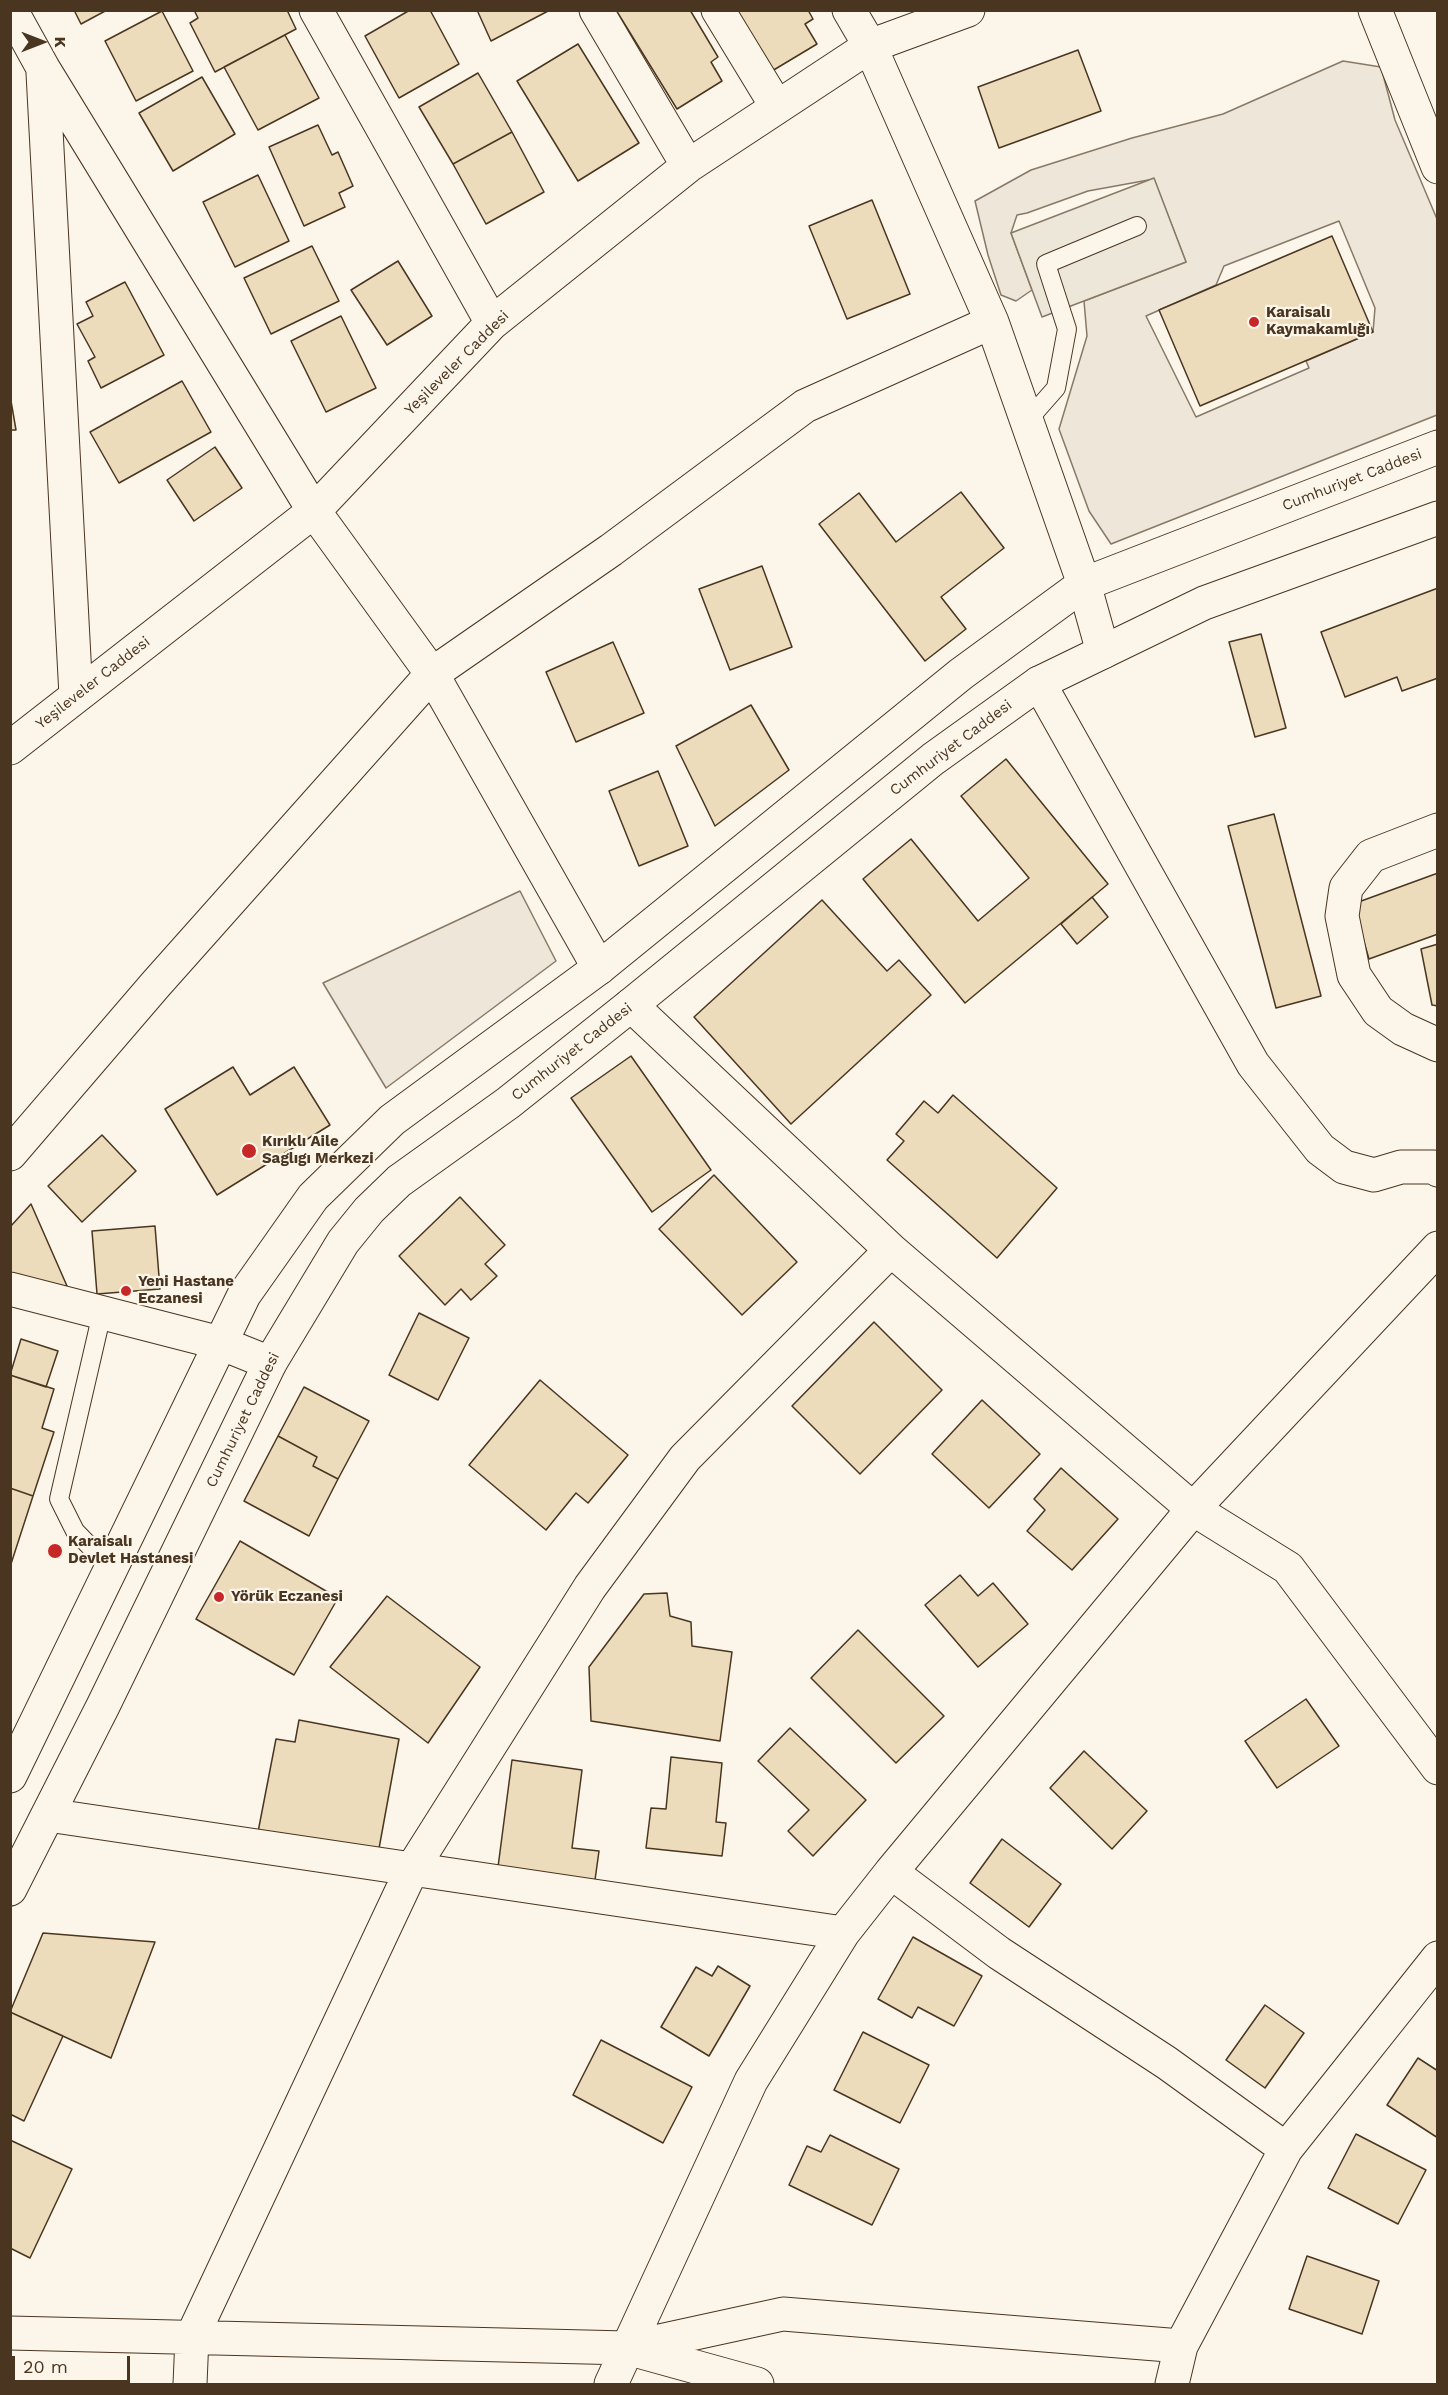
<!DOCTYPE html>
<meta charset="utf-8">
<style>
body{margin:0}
#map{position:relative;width:1448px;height:2395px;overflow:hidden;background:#fbf6e9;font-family:"Work Sans",sans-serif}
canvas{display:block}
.frame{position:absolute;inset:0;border:12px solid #4a3520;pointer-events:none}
.north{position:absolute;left:12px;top:12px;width:60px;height:60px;-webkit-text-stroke:4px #fbf6e9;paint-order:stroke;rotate:90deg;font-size:16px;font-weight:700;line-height:24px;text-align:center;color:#4a3520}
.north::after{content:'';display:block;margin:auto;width:21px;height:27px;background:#4a3520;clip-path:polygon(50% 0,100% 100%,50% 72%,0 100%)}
.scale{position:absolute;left:12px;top:2356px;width:118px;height:27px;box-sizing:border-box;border:3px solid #4a3520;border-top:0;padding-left:8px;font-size:18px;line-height:21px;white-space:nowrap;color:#4a3520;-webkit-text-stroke:4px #fbf6e9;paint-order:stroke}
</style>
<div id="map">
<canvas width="1448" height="2395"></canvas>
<div class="frame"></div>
<div class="north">K</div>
<div class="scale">20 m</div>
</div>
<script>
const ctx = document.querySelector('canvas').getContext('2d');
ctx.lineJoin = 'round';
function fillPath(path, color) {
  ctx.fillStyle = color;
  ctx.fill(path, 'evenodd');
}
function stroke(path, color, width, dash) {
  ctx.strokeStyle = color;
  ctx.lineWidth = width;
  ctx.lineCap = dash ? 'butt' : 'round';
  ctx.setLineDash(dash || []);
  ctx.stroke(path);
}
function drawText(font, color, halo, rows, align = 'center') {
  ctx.font = font + ' "Work Sans",sans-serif';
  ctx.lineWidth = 4.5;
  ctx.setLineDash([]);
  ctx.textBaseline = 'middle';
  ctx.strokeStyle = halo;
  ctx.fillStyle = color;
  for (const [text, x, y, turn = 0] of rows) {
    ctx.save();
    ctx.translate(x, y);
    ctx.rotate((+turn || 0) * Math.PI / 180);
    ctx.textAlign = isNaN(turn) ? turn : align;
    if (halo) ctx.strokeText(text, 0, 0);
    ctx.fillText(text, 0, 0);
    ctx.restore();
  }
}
const green = new Path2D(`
 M 1343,61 L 1381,67 L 1395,120 L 1437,219 L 1437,415 L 1111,544 L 1089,511 L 1059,429 L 1087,336 L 1084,301 L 1186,262 L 1154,179 L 1088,191 L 1027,213 L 1017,215 L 1011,233 L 1032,290 L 1016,301 L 1001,295 L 988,255 L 975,201 L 1031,170 L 1132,138 L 1223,114 ZM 1339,221 L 1375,308 L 1373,332 L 1306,361 L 1309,368 L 1196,417 L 1146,316 L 1216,285 L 1224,266 Z
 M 520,891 L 556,961 L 386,1088 L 323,983 Z`);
fillPath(green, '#ede6d9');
stroke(green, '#887966', 1.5);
const parking = new Path2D(`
 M 1154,178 L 1186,262 L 1042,317 L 1011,233 Z`);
fillPath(parking, '#ede7d9');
stroke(parking, '#887966', 1.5);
const building = new Path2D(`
 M 74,10 L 107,10 L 81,24 Z
 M 194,10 L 287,10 L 296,29 L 215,72 L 190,23 L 198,18 Z
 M 410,10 L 430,10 L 459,64 L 399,98 L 365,36 Z
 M 477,10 L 550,10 L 491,41 Z
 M 616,10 L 690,10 L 718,57 L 711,62 L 722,81 L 677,109 Z
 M 735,10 L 808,10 L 813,19 L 805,24 L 817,44 L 772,71 Z
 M 162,11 L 193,71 L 136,101 L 105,41 Z
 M 285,35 L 319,98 L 258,130 L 224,67 Z
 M 578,44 L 639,143 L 578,181 L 517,81 Z
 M 1078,50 L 1101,111 L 999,148 L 978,87 Z
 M 478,73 L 512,132 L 453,164 L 419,107 Z
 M 202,77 L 235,134 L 173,171 L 139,113 Z
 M 318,125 L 332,155 L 338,152 L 353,186 L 339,193 L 345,207 L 304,226 L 269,147 Z
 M 512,132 L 544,192 L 486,224 L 453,164 Z
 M 258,175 L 289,241 L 235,267 L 203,202 Z
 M 872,200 L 910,294 L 847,319 L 809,226 Z
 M 1332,236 L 1373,332 L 1200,406 L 1159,310 Z
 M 312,246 L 339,301 L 271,334 L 244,278 Z
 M 398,261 L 432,316 L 387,345 L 351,290 Z
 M 125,282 L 164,355 L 101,388 L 88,361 L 95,357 L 77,324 L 93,316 L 86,302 Z
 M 341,316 L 376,388 L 326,412 L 291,341 Z
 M 182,381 L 211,432 L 119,483 L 90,432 Z
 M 10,395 L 16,430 L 10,430 Z
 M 215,447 L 242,488 L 194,521 L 167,480 Z
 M 961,492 L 1004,548 L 941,597 L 966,629 L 925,661 L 819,524 L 859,493 L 896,542 Z
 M 762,566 L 792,647 L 730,670 L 699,589 Z
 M 1438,588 L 1438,678 L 1402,691 L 1397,677 L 1345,697 L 1321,632 Z
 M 1261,634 L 1286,728 L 1255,737 L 1229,642 Z
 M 613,642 L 644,713 L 576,742 L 546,672 Z
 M 751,705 L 789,770 L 715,826 L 676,746 Z
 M 1006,759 L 1108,884 L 965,1003 L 863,879 L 911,839 L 978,921 L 1029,878 L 961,796 Z
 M 658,771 L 688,846 L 639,866 L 609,791 Z
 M 1274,814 L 1321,996 L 1276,1008 L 1228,826 Z
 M 1438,873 L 1438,934 L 1369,959 L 1353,904 Z
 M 1092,897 L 1108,917 L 1077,944 L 1061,924 Z
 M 822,900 L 887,971 L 899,960 L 931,995 L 791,1124 L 694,1017 Z
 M 1438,944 L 1438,1006 L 1432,1005 L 1421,949 Z
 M 631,1056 L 711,1170 L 652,1212 L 571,1098 Z
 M 233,1067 L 250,1095 L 294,1067 L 330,1125 L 217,1195 L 165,1109 Z
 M 953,1095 L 1057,1188 L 997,1258 L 887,1160 L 904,1141 L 896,1134 L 924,1101 L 938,1113 Z
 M 102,1135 L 136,1171 L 82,1222 L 48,1186 Z
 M 714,1175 L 797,1262 L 742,1315 L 659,1229 Z
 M 460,1197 L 505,1245 L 485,1264 L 497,1276 L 471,1300 L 461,1289 L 445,1305 L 399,1256 Z
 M 31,1204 L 67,1286 L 31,1283 L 10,1278 L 10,1227 Z
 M 155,1226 L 160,1289 L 97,1294 L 92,1231 Z
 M 419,1313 L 469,1338 L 438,1400 L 389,1375 Z
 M 874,1322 L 942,1390 L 860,1474 L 792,1406 Z
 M 21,1339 L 58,1351 L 46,1387 L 10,1375 Z
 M 10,1375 L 54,1389 L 42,1428 L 54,1432 L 33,1496 L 10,1488 Z
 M 540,1380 L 628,1455 L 588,1503 L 576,1493 L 546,1530 L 469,1465 Z
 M 304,1387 L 369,1421 L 338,1479 L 313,1466 L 317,1457 L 278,1436 Z
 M 982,1400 L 1040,1454 L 989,1508 L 932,1454 Z
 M 278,1436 L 317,1457 L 313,1466 L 338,1479 L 309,1536 L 244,1501 Z
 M 1061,1468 L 1118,1519 L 1072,1570 L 1027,1531 L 1045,1510 L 1034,1499 Z
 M 10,1488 L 33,1496 L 10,1567 Z
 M 240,1541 L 338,1598 L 294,1675 L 196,1619 Z
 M 960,1575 L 978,1596 L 993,1583 L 1028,1624 L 978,1667 L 925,1605 Z
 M 667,1593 L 670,1616 L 691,1622 L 692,1646 L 732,1652 L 720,1741 L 591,1721 L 589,1667 L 644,1594 Z
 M 387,1596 L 480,1667 L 428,1743 L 330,1667 Z
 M 858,1630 L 944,1716 L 896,1763 L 811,1678 Z
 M 1306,1699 L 1339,1746 L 1277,1788 L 1245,1741 Z
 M 299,1720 L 399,1739 L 378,1854 L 258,1832 L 276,1739 L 295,1742 Z
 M 790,1728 L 866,1800 L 813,1856 L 788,1831 L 809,1810 L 758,1761 Z
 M 1084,1751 L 1147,1811 L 1112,1849 L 1050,1788 Z
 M 671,1757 L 722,1763 L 716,1822 L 726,1823 L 722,1856 L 646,1848 L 651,1808 L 666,1809 Z
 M 512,1760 L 582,1770 L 572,1848 L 599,1851 L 595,1880 L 498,1867 Z
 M 1002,1839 L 1061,1884 L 1029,1927 L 970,1883 Z
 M 43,1933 L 155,1942 L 111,2058 L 10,2012 Z
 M 913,1937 L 982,1976 L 954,2026 L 918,2007 L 912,2018 L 878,1999 Z
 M 718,1966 L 750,1986 L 709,2056 L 661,2027 L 696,1967 L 712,1976 Z
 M 1265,2005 L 1304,2033 L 1265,2088 L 1226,2060 Z
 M 10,2012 L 63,2036 L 24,2121 L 10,2114 Z
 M 863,2032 L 929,2065 L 900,2123 L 834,2090 Z
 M 601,2040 L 692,2087 L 663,2143 L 573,2095 Z
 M 1418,2058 L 1438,2071 L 1438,2138 L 1387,2105 Z
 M 1356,2134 L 1426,2170 L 1398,2224 L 1328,2188 Z
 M 830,2135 L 899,2169 L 872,2225 L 789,2185 L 807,2146 L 821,2152 Z
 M 10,2140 L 72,2169 L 30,2258 L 10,2248 Z
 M 1307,2256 L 1379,2281 L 1362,2334 L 1289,2309 Z`);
fillPath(building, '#ecdcbc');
stroke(building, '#4a3520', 1.5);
const service = new Path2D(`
 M 1027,421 L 1056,388 L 1067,329 L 1046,264 L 1137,226
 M 102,1313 L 59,1499 L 75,1531 L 111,1568`);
const minor = new Path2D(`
 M 11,10 L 43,68 L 314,511 L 432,674 L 599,968
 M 316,10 L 492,323
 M 596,10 L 688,166
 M 718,10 L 777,107
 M 849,10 L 870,46 L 992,322 L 1084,584 L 1103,652
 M 1375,10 L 1438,167
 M 43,73 L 76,696
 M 1039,683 L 1253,1064 L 1320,1149 L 1344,1167 L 1374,1175 L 1401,1167 L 1434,1167 L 1438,1170
 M 10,748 L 314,511 L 492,323 L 688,166 L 870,46 L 968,10
 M 1438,830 L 1371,856 L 1346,888 L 1342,916 L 1354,975 L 1378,1011 L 1403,1029 L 1438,1045
 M 631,1005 L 891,1250 L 1193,1509 L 1288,1568 L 1438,1768
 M 10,1154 L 156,984 L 432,674 L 611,550 L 805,406 L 992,322
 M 10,1289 L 220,1343 L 270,1363
 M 48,1815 L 843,1933
 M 891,1872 L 999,1953 L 1167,2063 L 1286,2149
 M 10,2333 L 627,2348
 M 190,2384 L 192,2337 L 412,1869 L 590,1587 L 685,1458 L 891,1250
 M 611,2384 L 751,2081 L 843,1933 L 891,1872 L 1193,1509 L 1438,1248
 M 757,2384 L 627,2348 L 783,2314 L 1181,2346
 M 1172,2384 L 1181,2346 L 1286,2149 L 1438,1958`);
const secondary = new Path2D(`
 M 10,1776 L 244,1295 L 313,1197 L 392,1120 L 599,968 L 961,674 L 1084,584 L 1438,447
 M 10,1889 L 103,1706 L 270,1363 L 343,1242 L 369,1210 L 399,1181 L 508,1103 L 631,1005 L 933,759 L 1039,683 L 1204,603 L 1438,518`);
stroke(service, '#4a3520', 20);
stroke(minor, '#4a3520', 35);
stroke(secondary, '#4a3520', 35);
stroke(service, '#fbf6e9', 18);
stroke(minor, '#fbf6e9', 33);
stroke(secondary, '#fbf6e9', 33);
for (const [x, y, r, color] of [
 [1254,322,6,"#c62828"],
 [249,1151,8,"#c62828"],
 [126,1291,6,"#c62828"],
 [55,1551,8,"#c62828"],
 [219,1597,6,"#c62828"]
]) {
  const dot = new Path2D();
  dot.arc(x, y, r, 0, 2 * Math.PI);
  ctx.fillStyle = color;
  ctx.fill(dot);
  stroke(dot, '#fbf6e9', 2);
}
drawText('bold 15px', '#4a3520', '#fbf6e9', [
 ["Karaisalı",1266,313],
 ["Kaymakamlığı",1266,330],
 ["Kırıklı Aile",262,1142],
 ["Saglıgı Merkezi",262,1159],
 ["Yeni Hastane",138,1282],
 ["Eczanesi",138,1299],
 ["Karaisalı",68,1542],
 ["Devlet Hastanesi",68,1559],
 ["Yörük Eczanesi",231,1597]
], 'left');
drawText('15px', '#4a3520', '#fbf6e9', [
 ["Yeşileveler Caddesi",457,363,-45],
 ["Cumhuriyet Caddesi",1352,480,-21],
 ["Yeşileveler Caddesi",93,683,-38],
 ["Cumhuriyet Caddesi",951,748,-37],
 ["Cumhuriyet Caddesi",572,1052,-38],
 ["Cumhuriyet Caddesi",243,1420,-64]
]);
</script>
